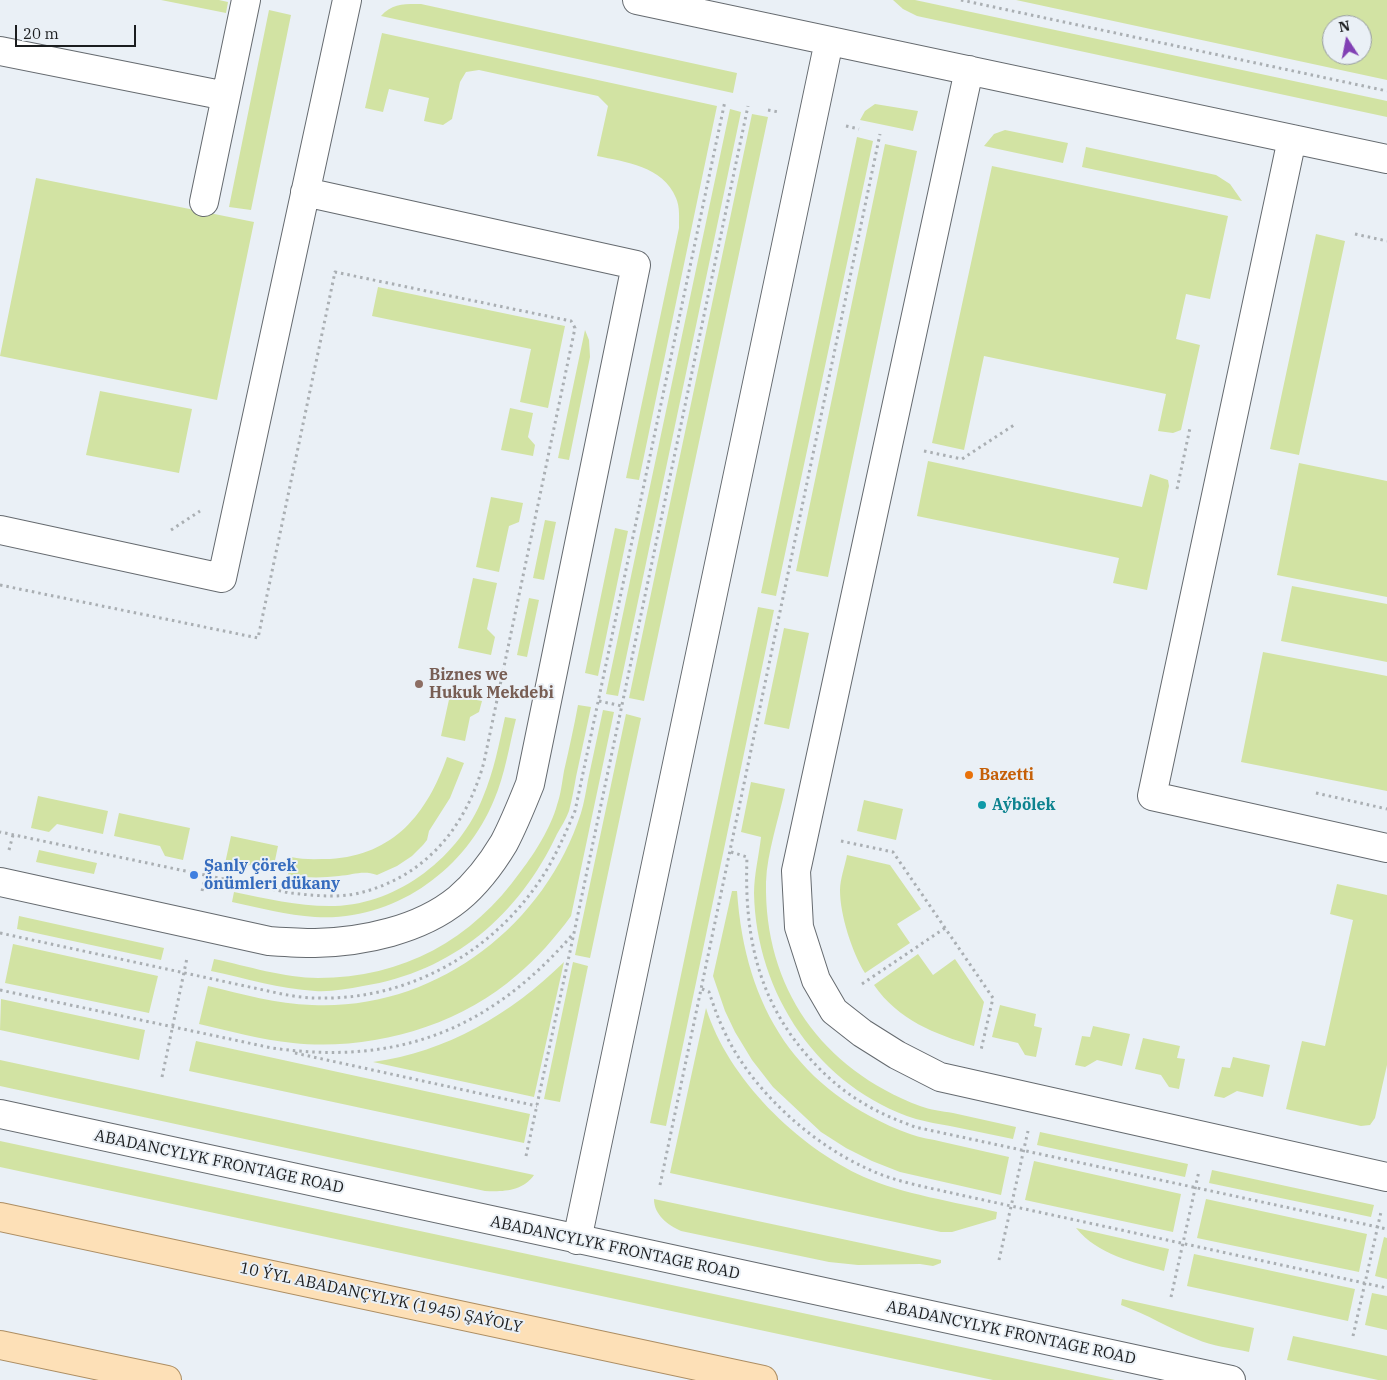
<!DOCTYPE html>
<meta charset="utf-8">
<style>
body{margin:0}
#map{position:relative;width:1387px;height:1380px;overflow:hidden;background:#eaf0f6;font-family:"IBM Plex Serif",serif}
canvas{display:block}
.north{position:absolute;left:1322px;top:15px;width:50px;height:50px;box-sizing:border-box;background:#eaf0f6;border:1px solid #979ca0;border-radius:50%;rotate:349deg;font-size:14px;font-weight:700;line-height:20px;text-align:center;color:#1b1d1f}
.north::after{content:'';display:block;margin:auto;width:18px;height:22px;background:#8140b4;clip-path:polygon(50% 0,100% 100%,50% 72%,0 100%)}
.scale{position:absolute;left:15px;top:25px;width:121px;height:22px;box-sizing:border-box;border:2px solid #1b1d1f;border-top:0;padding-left:6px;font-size:15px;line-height:18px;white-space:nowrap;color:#1b1d1f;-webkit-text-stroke:4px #eaf0f6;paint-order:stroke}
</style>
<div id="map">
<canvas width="1387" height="1380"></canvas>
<div class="north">N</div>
<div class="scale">20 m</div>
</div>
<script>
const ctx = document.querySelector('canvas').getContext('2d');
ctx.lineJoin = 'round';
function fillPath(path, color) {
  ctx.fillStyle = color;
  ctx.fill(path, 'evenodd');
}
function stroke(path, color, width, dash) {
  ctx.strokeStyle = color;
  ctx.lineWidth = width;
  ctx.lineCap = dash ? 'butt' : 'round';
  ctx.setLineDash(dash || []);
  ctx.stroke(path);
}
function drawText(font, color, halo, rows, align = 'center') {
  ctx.font = font + ' "IBM Plex Serif",serif';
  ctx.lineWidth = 4;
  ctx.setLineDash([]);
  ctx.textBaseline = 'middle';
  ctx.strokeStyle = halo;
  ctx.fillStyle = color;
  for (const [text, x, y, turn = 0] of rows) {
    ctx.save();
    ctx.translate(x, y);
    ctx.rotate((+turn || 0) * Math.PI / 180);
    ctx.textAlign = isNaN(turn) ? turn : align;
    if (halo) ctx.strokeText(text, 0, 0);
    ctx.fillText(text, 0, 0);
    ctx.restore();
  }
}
fillPath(new Path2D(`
 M 161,0 L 219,0 L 228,2 L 226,13 Z
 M 893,0 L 915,0 L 1387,101 L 1387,117 L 917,16 L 903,9 Z
 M 1016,0 L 1387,0 L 1387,80 ZM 1332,25 L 1362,25 L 1362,55 L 1332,55 Z
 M 421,4 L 737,73 L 733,93 L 381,16 C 392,3 406,4 421,4 Z
 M 269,10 L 291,15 L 251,210 L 229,207 Z
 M 382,33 L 717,106 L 639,480 L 626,478 L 679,228 C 679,218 680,207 676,198 C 663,166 625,162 597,156 L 608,106 L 598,96 L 479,70 L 466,72 L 460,82 L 452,119 L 443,125 L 424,121 L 429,98 L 389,89 L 383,112 L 365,108 Z
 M 875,104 L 918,111 L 913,131 L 860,120 L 865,111 Z
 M 730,109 L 741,112 L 618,696 L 606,694 Z
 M 752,114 L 768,117 L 644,701 L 629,698 Z
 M 1005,130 L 1068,143 L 1063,163 L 984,146 L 994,134 Z
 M 857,137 L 873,141 L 776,596 L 761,593 Z
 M 885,144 L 917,151 L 828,577 L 796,571 Z
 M 1086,147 L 1216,175 L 1230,184 L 1242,201 L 1082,167 Z
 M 992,166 L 1228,216 L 1210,299 L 1186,294 L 1176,339 L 1200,345 L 1181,430 L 1173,433 L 1158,431 L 1166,394 L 984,356 L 964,450 L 932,443 Z
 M 36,178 L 254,222 L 217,400 L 0,356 Z
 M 1316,234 L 1345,241 L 1299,455 L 1270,449 Z
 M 378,287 L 565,326 L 548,408 L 520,402 L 531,349 L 372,316 Z
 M 585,330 L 589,340 L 590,357 L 569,460 L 558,458 Z
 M 100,391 L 192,409 L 179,473 L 86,455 Z
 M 510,408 L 533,413 L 528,437 L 535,445 L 533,456 L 501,450 Z
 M 928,461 L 1142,507 L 1150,474 L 1168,480 L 1169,486 L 1147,590 L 1113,583 L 1119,558 L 917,516 Z
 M 1299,463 L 1387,481 L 1387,597 L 1277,575 Z
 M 491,497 L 523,503 L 519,522 L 509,526 L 499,572 L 476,567 Z
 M 545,520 L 556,522 L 544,580 L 533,578 Z
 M 615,528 L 628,531 L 598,676 L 585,673 Z
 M 473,578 L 497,583 L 487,629 L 495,637 L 491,655 L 458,648 Z
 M 1292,586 L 1387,604 L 1387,662 L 1281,641 Z
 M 529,598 L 539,600 L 527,657 L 517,655 Z
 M 758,607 L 774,610 L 666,1126 L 650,1123 Z
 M 784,628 L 809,633 L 789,729 L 764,724 Z
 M 1263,652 L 1387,676 L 1387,791 L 1241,762 Z
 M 450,695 L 482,701 L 479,712 L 470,717 L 465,741 L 441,736 Z
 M 578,705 L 591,707 C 586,730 581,754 576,777 C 574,788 572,800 569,811 C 566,819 561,827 557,834 C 519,915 453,972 363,986 C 347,989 331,992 315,991 C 280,989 245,978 211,971 L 214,959 C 247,966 285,978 318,978 C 403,978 472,940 521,871 C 535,853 551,827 557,805 C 561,794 562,782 564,771 C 569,749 574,727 578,705 Z
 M 603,710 L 614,712 L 571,916 C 555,938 537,958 517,975 C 458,1027 370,1051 293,1043 C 261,1040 230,1031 199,1024 L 208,986 C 242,994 277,1004 312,1005 C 433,1011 544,928 581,813 C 584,803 586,791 588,780 C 593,757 598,733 603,710 Z
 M 626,714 L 641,718 L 590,958 L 575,955 Z
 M 505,717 L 516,719 C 509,746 505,775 494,800 C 465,871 393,922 315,917 C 287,915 259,908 232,902 L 234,892 C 268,899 301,907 335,906 C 399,904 460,856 483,797 C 494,771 499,744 505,717 Z
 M 447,757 L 464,763 L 450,798 L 429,831 L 427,840 L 423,845 L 412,856 L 397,866 L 377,875 C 363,870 353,875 339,876 C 322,878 305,878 288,875 L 291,857 C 303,860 317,859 330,859 C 394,855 427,814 447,757 Z
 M 751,782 L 785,789 C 779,818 767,853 766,882 C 764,988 822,1069 920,1106 C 930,1110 942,1111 953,1113 C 974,1118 995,1122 1016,1127 L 1013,1139 C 992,1135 971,1130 950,1126 C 939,1124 927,1122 916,1119 C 819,1088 756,994 754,893 C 754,875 759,855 761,837 L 741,832 Z
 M 38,796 L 108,811 L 103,834 L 57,824 L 49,832 L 31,828 Z
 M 864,800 L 903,809 L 896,840 L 857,831 Z
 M 119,813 L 190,828 L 183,860 L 165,856 L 160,846 L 114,836 Z
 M 231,836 L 278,846 L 273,870 L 249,865 L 241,872 L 224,868 Z
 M 39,850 L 97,863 L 94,874 L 36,862 Z
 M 847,855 L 890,865 L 921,909 L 897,924 L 910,943 L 865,973 C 852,952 840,915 840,890 C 840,879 845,866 847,855 Z
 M 1337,884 L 1387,895 L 1387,1065 L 1375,1118 L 1370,1125 L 1361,1126 L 1286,1109 L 1302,1041 L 1325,1046 L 1353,920 L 1330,914 Z
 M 732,891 L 737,891 C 745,1008 797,1092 910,1134 C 920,1138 932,1139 943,1142 C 965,1147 987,1152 1009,1157 L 1001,1195 L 900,1172 L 872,1161 L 846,1148 L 821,1132 L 773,1087 L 752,1060 L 735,1032 L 725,1011 L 713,976 Z
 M 19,916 L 164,948 L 161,960 L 17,929 Z
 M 13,944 L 158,976 L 149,1013 L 5,983 Z
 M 918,954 L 933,975 L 955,959 L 984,1002 L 974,1046 C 935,1034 898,1020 874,985 Z
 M 564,962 L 534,1097 L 373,1062 C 447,1052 511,1014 564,962 Z
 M 573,962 L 588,966 L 560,1102 L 544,1099 Z
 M 1,999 L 145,1030 L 139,1060 L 0,1030 Z
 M 1000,1005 L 1036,1014 L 1034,1026 L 1042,1028 L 1036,1057 L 1025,1055 L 1018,1043 L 992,1037 Z
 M 706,1008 C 728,1079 798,1147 864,1177 C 902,1194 956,1202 997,1212 L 996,1219 L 952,1232 L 941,1232 L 670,1173 Z
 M 1093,1026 L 1130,1034 L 1122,1066 L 1097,1060 L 1085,1067 L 1075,1065 L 1082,1036 L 1090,1037 Z
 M 1143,1038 L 1180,1046 L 1177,1058 L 1185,1059 L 1179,1089 L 1169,1087 L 1161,1075 L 1135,1069 Z
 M 196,1041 L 530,1114 L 524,1143 L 189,1071 Z
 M 1233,1057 L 1270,1065 L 1263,1097 L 1237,1091 L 1224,1098 L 1214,1096 L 1222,1067 L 1230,1068 Z
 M 0,1060 L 534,1175 C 523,1191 503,1192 485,1191 L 0,1086 Z
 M 1040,1132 L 1188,1164 L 1185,1177 L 1037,1145 Z
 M 0,1141 L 1115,1380 L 993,1380 L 0,1167 Z
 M 1034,1161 L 1181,1194 L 1173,1232 L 1025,1200 Z
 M 1212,1170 L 1374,1205 L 1371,1217 L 1209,1183 Z
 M 654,1199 L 941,1260 L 941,1263 L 933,1266 L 920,1264 L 858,1265 L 829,1262 L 681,1231 C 668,1225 654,1215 654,1199 Z
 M 1206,1199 L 1367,1234 L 1359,1272 L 1197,1238 Z
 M 1076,1228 L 1169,1249 L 1164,1271 C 1133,1262 1098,1255 1076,1228 Z
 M 1384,1237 L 1387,1238 L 1387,1279 L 1375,1276 Z
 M 1194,1254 L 1355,1289 L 1348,1321 L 1187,1286 Z
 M 1372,1293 L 1387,1296 L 1387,1330 L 1365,1325 Z
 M 1122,1299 L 1254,1328 L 1249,1352 C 1231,1348 1212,1346 1196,1339 C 1170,1329 1147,1314 1121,1305 Z
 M 1293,1336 L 1387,1356 L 1387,1380 L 1378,1380 L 1287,1360 Z`), '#d2e3a3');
const minor = new Path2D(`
 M 637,0 L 1387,159
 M 0,51 L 226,96
 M 969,70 L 796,871 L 799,927 L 816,980 L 834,1011 L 862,1033 L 897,1055 L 940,1077 L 1387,1177
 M 1292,139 L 1152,796 L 1387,848
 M 204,202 L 246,0
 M 0,530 L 222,578 L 347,0
 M 0,882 L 269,941 C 285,942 300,943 315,943 C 363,942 420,930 458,899 C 476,884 492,863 504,843 C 514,824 522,804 530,784 L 636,265 L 305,192
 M 0,1114 L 1231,1380
 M 577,1240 L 829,41`);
const major = new Path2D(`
 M 0,1217 L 763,1380
 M 0,1345 L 167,1380`);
stroke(minor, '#656a6f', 30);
stroke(major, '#ad8e63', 30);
stroke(new Path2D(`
 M 961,0 L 1387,91
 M 768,110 L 779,112
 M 846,126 L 859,129
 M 1355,234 L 1387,241
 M 924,451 L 962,459 L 1014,425
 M 1177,489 L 1190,428
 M 171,530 L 200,511
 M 0,585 L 258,638 L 335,272 L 571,321 L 575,328 L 484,762 C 466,828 424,879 355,894 C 333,898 311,895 290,893 L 0,832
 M 599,701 L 622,706
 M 1316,793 L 1387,809
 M 841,841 L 893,852 L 993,998 L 981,1050
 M 9,850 L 13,835
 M 731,852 L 747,857 C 744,936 758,1003 813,1062 C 828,1078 844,1092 863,1103 C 879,1113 897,1120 915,1127 L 1387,1229
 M 202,891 L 206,875
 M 0,933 L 282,994 C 293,996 305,998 316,998 C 412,1001 501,948 549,866 C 559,848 567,830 575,811 L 725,101
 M 862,984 L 945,928
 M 702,989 L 709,992 C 714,1007 719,1021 726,1035 C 753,1091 812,1144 868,1169 C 895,1182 927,1187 956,1194 L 1387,1288
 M 0,990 L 272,1048 C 398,1066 490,1030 573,934
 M 295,1053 L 537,1106
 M 162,1077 L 187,958
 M 526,1156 L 574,933 L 748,106
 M 660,1185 L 880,134
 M 999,1260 L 1028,1131
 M 1171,1297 L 1199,1171
 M 1353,1336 L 1381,1212`), '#aaafb3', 3, [2.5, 4]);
stroke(minor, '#fff', 28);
stroke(major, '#fde0b7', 28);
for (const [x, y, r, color] of [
 [419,684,5,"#8d6e63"],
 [969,775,5,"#e8710a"],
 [982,805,5,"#0f9aa8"],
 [194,875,5,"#3f7fe0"]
]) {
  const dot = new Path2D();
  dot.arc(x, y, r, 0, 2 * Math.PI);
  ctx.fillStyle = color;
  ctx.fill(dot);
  stroke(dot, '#eaf0f6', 2);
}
drawText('bold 16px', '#785e54', '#eaf0f6', [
 ["Biznes we",429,675],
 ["Hukuk Mekdebi",429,693]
], 'left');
drawText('bold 16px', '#c56008', '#eaf0f6', [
 ["Bazetti",979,775]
], 'left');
drawText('bold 16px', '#0d838f', '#eaf0f6', [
 ["Aýbölek",992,805]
], 'left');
drawText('bold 16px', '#366cbe', '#eaf0f6', [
 ["Şanly çörek",204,866],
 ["önümleri dükany",204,884]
], 'left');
drawText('16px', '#1b1d1f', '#eaf0f6', [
 ["ABADANCYLYK FRONTAGE ROAD",219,1162,12],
 ["ABADANCYLYK FRONTAGE ROAD",615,1248,12],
 ["10 ÝYL ABADANÇYLYK (1945) ŞAÝOLY",381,1298,12],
 ["ABADANCYLYK FRONTAGE ROAD",1011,1333,12]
]);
</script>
